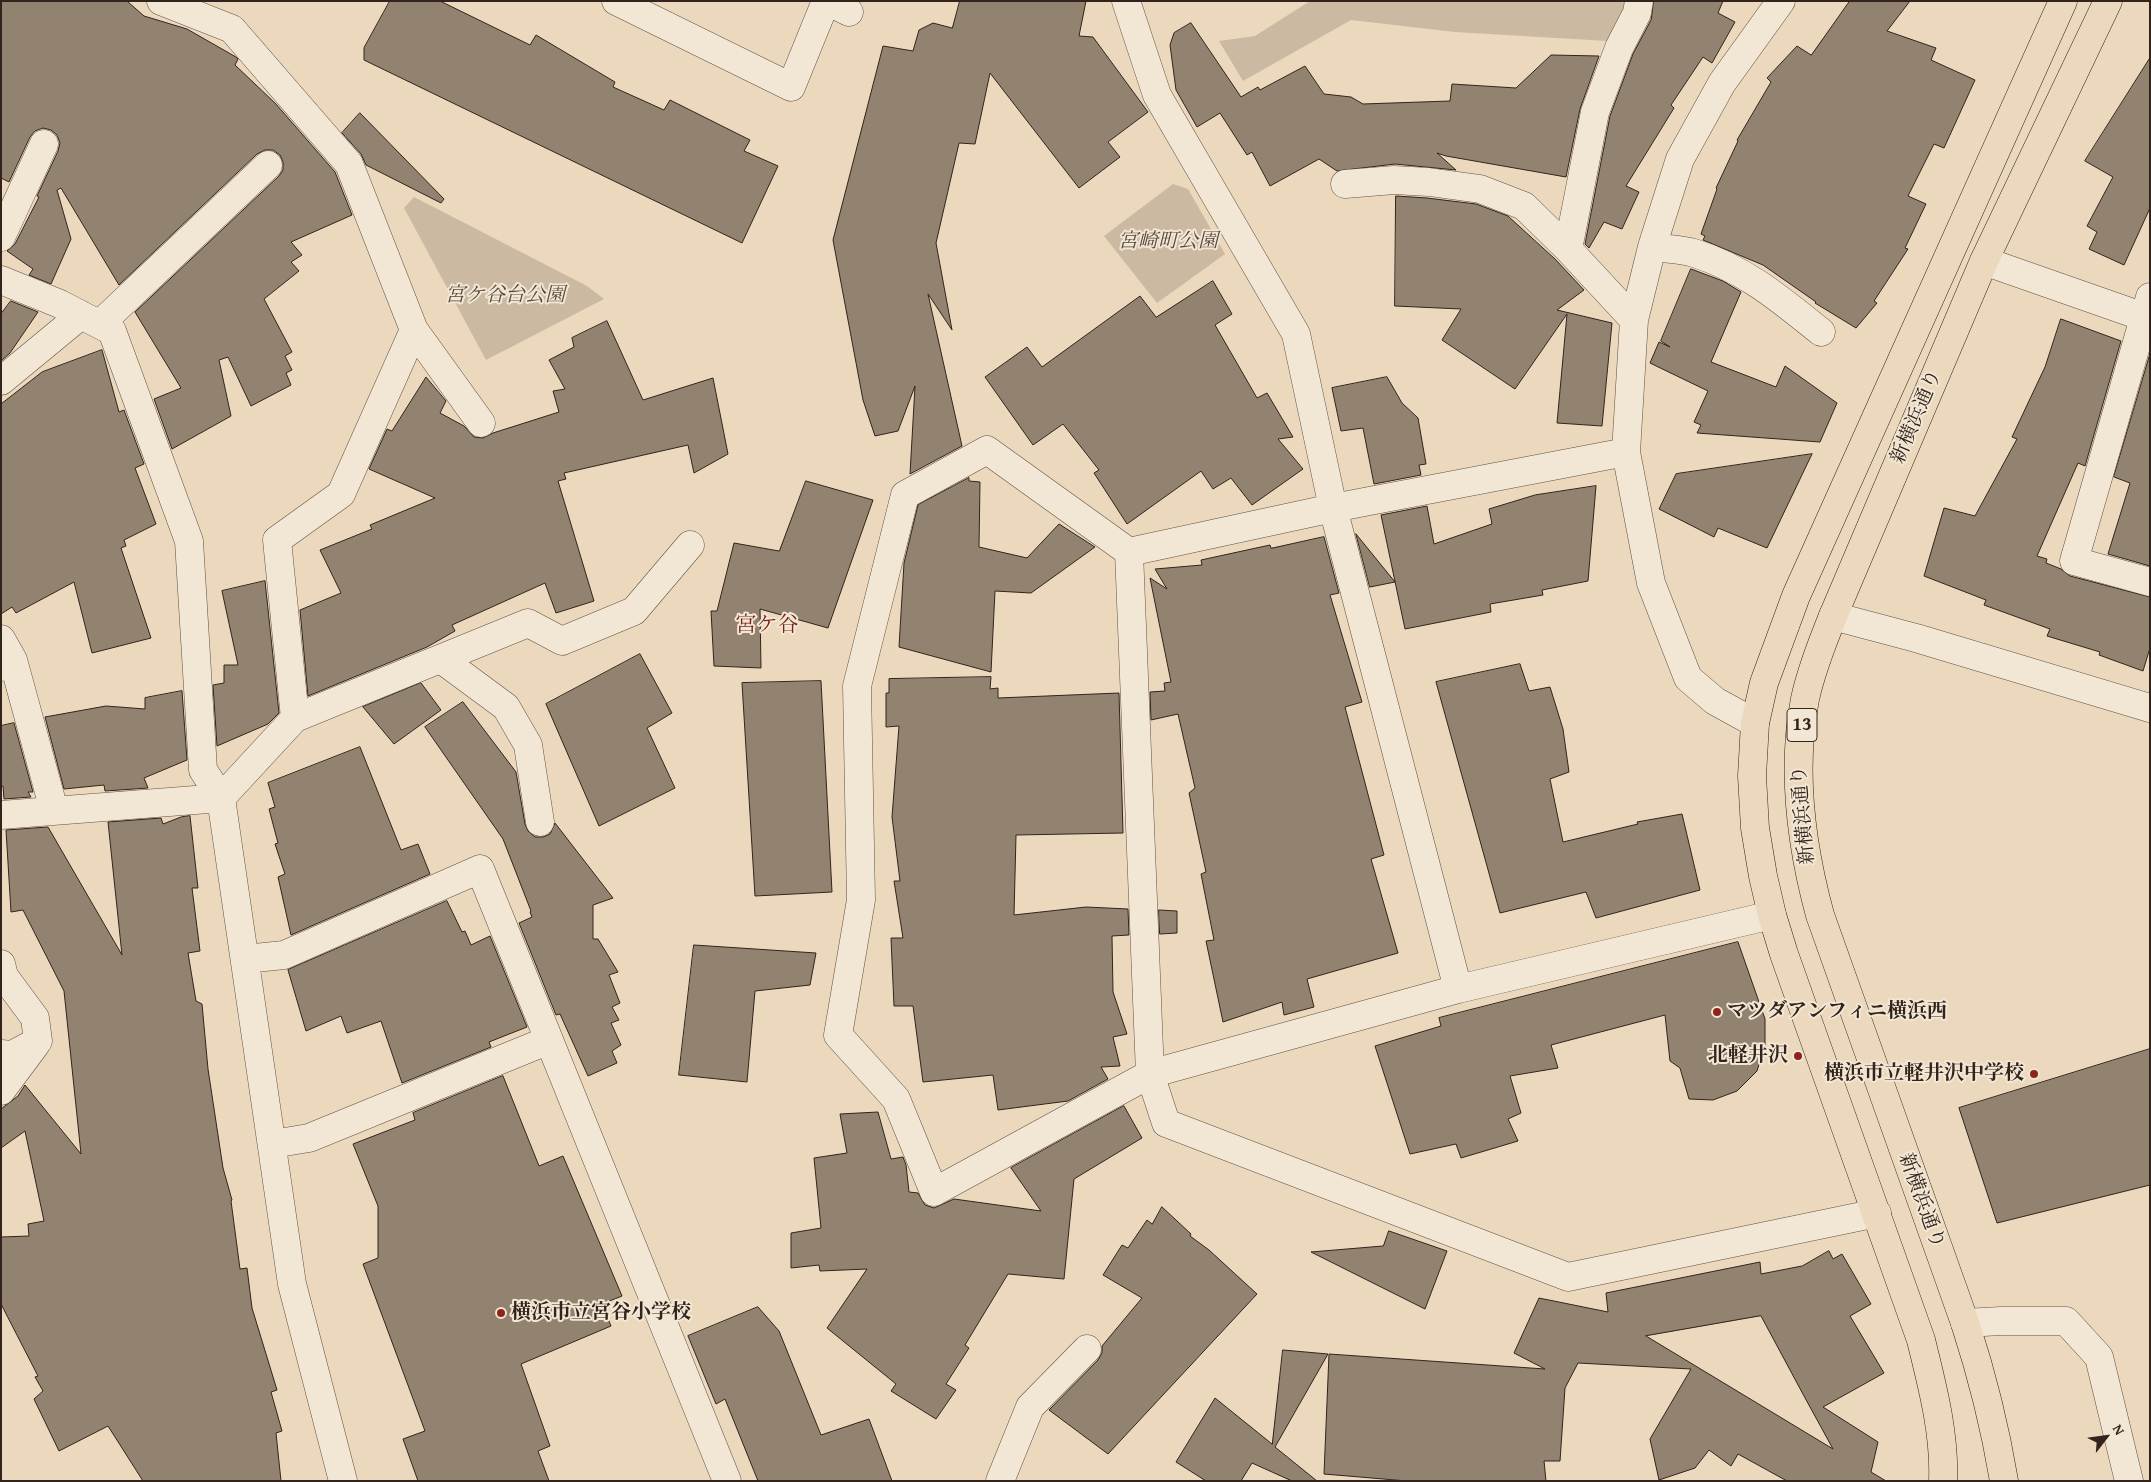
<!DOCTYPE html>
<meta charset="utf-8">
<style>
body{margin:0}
#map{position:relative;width:2151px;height:1482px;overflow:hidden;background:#ebd8bd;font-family:"Gentium Book Plus",serif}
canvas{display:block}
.frame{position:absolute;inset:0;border:2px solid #32241c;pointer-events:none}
.north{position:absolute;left:2081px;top:1412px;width:50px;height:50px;-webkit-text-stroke:4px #f2e6d4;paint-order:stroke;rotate:60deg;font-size:14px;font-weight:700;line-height:20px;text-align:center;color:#32241c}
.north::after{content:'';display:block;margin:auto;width:18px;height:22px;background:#32241c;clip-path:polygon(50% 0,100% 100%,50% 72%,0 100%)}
</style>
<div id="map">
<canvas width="2151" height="1482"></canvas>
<div class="frame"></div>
<div class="north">N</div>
</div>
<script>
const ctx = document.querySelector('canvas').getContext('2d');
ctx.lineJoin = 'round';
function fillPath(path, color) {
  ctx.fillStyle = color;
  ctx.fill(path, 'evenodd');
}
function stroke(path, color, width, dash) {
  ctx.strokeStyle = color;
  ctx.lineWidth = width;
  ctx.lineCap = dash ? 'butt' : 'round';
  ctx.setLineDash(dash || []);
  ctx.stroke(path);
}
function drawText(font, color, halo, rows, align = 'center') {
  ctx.font = font + ' "Gentium Book Plus","Noto Serif JP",serif';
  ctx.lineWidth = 4;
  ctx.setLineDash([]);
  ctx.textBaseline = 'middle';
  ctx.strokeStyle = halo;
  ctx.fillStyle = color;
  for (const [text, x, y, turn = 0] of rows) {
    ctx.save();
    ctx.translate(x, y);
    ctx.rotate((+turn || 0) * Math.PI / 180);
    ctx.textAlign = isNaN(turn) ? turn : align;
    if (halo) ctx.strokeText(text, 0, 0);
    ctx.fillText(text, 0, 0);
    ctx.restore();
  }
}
fillPath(new Path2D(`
 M 1310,1 L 1630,1 L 1629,11 L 1607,41 L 1455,32 L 1351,20 L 1243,81 L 1219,41 L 1255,36 Z
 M 1173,184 L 1188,189 L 1225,254 L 1157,303 L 1104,236 Z
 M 414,197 L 587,286 L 604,299 L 486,360 L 404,208 Z`), '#ccb9a2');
const building = new Path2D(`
 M 1,1 L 127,1 L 144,16 L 187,29 L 236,57 L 238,59 L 235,65 L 275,103 L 335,172 L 352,215 L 291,242 L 302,255 L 291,262 L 299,271 L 264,299 L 292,352 L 285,356 L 292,370 L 286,373 L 291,385 L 251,406 L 228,357 L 219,360 L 231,416 L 172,449 L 154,399 L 181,388 L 135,312 L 279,176 L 283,170 L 283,162 L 280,155 L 273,150 L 265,150 L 257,154 L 119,285 L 61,188 L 57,190 L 71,239 L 51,284 L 29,275 L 33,269 L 7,251 L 15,244 L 39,197 L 37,196 L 58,151 L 60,143 L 57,135 L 51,130 L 43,128 L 35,131 L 30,137 L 9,182 L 1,178 Z
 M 390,1 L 440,1 L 530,45 L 536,35 L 615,82 L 613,87 L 664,110 L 670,100 L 750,140 L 744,151 L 778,166 L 742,243 L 364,60 L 364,48 Z
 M 960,1 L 1086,1 L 1079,36 L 1093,37 L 1148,112 L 1108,142 L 1120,157 L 1079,188 L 990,73 L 975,144 L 959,143 L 936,243 L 952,330 L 928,294 L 962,446 L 910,474 L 915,386 L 898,431 L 875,436 L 863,400 L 833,240 L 883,46 L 913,51 L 919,30 L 933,23 L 952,28 Z
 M 1654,1 L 1723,1 L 1718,13 L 1735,22 L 1712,63 L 1703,57 L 1671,105 L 1674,108 L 1626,186 L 1639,192 L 1622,229 L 1604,222 L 1589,248 L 1585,244 L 1610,116 L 1633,54 L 1651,20 Z
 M 1850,1 L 1910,1 L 1887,31 L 1936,48 L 1931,60 L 1975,80 L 1944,148 L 1934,144 L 1908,196 L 1926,204 L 1905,248 L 1908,249 L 1874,301 L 1877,303 L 1856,328 L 1815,303 L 1816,302 L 1763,265 L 1703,240 L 1705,236 L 1701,234 L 1717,189 L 1716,188 L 1738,141 L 1737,140 L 1771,82 L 1767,78 L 1797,46 L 1811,55 Z
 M 1191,23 L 1241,97 L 1258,87 L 1260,90 L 1305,66 L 1324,94 L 1351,97 L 1363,104 L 1450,101 L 1452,84 L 1516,88 L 1551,55 L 1599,56 L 1580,109 L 1566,177 L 1446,156 L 1437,153 L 1456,170 L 1395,164 L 1337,171 L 1319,159 L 1270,186 L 1252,152 L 1247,155 L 1220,113 L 1197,127 L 1176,90 L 1170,45 L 1174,33 Z
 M 2150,58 L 2150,208 L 2124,265 L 2089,249 L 2097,232 L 2087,226 L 2113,177 L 2085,161 Z
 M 360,113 L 444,199 L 441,203 L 366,165 L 361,154 L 342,133 Z
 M 1396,196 L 1427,198 L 1476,204 L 1508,216 L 1555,259 L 1584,290 L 1557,310 L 1612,323 L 1602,426 L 1557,423 L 1567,314 L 1515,389 L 1442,340 L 1461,309 L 1395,306 Z
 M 1691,269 L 1723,281 L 1741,292 L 1711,362 L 1776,387 L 1785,366 L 1837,403 L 1820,442 L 1697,433 L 1701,425 L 1694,422 L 1708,391 L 1650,363 L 1659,342 L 1670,347 L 1661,341 Z
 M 1213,281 L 1232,314 L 1215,325 L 1257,398 L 1267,393 L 1293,437 L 1278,439 L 1303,469 L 1252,505 L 1231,478 L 1213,489 L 1201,471 L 1127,524 L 1094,473 L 1099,470 L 1063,424 L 1033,445 L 985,377 L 1027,347 L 1042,367 L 1140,296 L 1156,317 Z
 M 11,301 L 38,312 L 10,353 L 1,361 L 1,314 Z
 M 2061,319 L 2121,341 L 2085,466 L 2078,463 L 2037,556 L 2047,559 L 2046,563 L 2061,569 L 2070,576 L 2150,597 L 2150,648 L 2143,671 L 2099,655 L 2100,652 L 2047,636 L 2050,629 L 1984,605 L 1986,600 L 1924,576 L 1944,508 L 1975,516 L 2017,439 L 2012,437 L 2045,367 Z
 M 607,321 L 643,400 L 713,378 L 728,454 L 694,473 L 688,445 L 564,473 L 566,479 L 558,481 L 594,601 L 556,613 L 545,583 L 452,625 L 455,631 L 427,647 L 308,696 L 300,610 L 341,593 L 320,550 L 372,529 L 370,525 L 435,498 L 369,469 L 387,429 L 392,431 L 426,377 L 446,401 L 440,413 L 464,426 L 474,437 L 483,438 L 493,433 L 559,412 L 553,391 L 565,389 L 549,360 L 574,347 L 572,338 Z
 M 102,350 L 119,412 L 124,410 L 144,464 L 135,468 L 156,524 L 124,540 L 126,546 L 121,548 L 151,638 L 92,653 L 74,582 L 16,613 L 12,607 L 1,614 L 1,404 L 42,372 Z
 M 2150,354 L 2150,566 L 2108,554 L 2130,483 L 2114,477 Z
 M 1387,377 L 1402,403 L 1418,418 L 1426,464 L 1419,465 L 1421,475 L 1374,484 L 1363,428 L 1341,431 L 1332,388 Z
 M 1812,454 L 1767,548 L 1718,528 L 1714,537 L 1659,509 L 1676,474 Z
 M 969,478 L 969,481 L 980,482 L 979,547 L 1027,558 L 1059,524 L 1095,547 L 1031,593 L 995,591 L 991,672 L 899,647 L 904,563 L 918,505 Z
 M 806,481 L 873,500 L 828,628 L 760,609 L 761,668 L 714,666 L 711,611 L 717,611 L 734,543 L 779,551 Z
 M 1596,486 L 1588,581 L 1542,590 L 1543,595 L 1490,604 L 1491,612 L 1405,629 L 1381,515 L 1427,506 L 1434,544 L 1492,524 L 1489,509 L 1535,495 Z
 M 1356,534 L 1395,582 L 1370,587 Z
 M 1324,537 L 1339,593 L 1330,595 L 1362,702 L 1345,707 L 1384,855 L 1371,859 L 1398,953 L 1307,979 L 1314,1007 L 1284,1015 L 1282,1002 L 1223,1022 L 1206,941 L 1214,940 L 1201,874 L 1206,872 L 1189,793 L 1195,788 L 1178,714 L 1151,720 L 1150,692 L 1165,691 L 1164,683 L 1171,682 L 1150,578 L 1167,589 L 1155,569 L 1202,565 L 1201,560 L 1270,545 L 1271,548 Z
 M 265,581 L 279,713 L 268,724 L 217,746 L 213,685 L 224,683 L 224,665 L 238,665 L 222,591 Z
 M 640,654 L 672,713 L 647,728 L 675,788 L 599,826 L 546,704 Z
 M 1520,664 L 1529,691 L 1550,687 L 1563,729 L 1569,772 L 1550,779 L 1563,842 L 1638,824 L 1637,822 L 1682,814 L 1700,890 L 1596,918 L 1586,892 L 1500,913 L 1436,682 Z
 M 991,677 L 990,689 L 998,688 L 998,698 L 1119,693 L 1123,833 L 1016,835 L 1014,915 L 1086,907 L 1128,909 L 1129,935 L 1112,936 L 1113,992 L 1127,1034 L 1113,1037 L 1120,1066 L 1101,1067 L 1108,1079 L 1068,1101 L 998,1110 L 993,1075 L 923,1082 L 913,1006 L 894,1006 L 891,938 L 903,938 L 894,881 L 900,881 L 892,817 L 899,726 L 886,727 L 886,693 L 889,693 L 889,679 Z
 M 821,681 L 832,892 L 755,896 L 742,683 Z
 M 421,683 L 441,710 L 394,744 L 363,707 Z
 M 182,691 L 187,760 L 144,778 L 148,788 L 105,791 L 104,785 L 64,789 L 45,717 L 106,706 L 145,709 L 145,698 Z
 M 463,702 L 516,772 L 525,824 L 528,831 L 535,837 L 543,837 L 550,834 L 555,823 L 613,898 L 593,905 L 593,939 L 598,939 L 618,972 L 609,975 L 620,1003 L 612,1007 L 619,1020 L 611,1023 L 621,1045 L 612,1051 L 617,1063 L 588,1076 L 560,1014 L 556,1015 L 519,923 L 532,917 L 530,912 L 531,911 L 503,839 L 425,727 Z
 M 14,723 L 33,792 L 28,792 L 31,797 L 4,799 L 3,786 L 1,787 L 1,726 Z
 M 360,747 L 401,850 L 418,844 L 430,874 L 291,935 L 278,877 L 285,874 L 275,844 L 278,843 L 269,809 L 275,807 L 268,783 Z
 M 190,816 L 198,888 L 192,888 L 200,951 L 188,953 L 196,1001 L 202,1004 L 208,1069 L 223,1168 L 232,1200 L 231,1201 L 240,1269 L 247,1268 L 252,1308 L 277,1390 L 271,1392 L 282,1431 L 276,1433 L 281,1481 L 143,1481 L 108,1426 L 59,1451 L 34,1399 L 43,1391 L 35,1377 L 38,1376 L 1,1304 L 1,1237 L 29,1236 L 28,1224 L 44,1221 L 25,1131 L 1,1148 L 1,1109 L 18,1096 L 25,1085 L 81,1154 L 64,991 L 23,910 L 11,912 L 6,830 L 48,827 L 122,955 L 108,822 L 161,818 L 163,824 L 181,817 Z
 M 447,901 L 462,932 L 465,931 L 471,945 L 490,936 L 527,1027 L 489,1042 L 491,1047 L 402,1083 L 381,1021 L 347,1033 L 341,1016 L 306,1031 L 288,970 Z
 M 1159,910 L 1177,911 L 1177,933 L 1160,934 Z
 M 1738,942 L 1765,1019 L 1765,1044 L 1757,1071 L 1737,1091 L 1713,1100 L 1689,1099 L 1680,1068 L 1670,1061 L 1665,1015 L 1551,1045 L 1558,1068 L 1510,1076 L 1521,1113 L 1508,1119 L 1518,1141 L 1461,1158 L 1456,1144 L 1410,1154 L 1375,1046 L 1441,1026 L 1439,1018 Z
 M 694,945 L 816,953 L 810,985 L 755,991 L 747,1082 L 679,1075 Z
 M 2150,1049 L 2150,1185 L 1997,1223 L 1959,1108 Z
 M 503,1076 L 539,1166 L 563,1156 L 622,1296 L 602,1304 L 611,1326 L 521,1364 L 550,1446 L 538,1451 L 549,1481 L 418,1481 L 403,1439 L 425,1431 L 363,1264 L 378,1258 L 378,1206 L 353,1144 L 415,1120 L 413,1113 Z
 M 1124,1106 L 1142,1138 L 1074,1179 L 1064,1279 L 1008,1274 L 965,1345 L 969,1348 L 946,1384 L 956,1390 L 936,1419 L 891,1391 L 896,1384 L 827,1328 L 867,1269 L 820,1271 L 819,1265 L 791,1268 L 791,1233 L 821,1228 L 814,1158 L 847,1153 L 840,1114 L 878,1112 L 891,1159 L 903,1157 L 906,1165 L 909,1192 L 918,1193 L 925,1205 L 934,1208 L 954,1199 L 1041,1211 L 1011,1168 Z
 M 1162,1207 L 1191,1234 L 1190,1236 L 1209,1250 L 1257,1294 L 1108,1454 L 1049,1410 L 1098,1360 L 1102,1353 L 1102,1346 L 1142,1298 L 1103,1275 L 1122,1245 L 1128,1248 L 1147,1220 L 1152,1224 Z
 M 1389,1231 L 1447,1251 L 1425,1309 L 1311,1252 L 1383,1246 Z
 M 1829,1251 L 1833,1259 L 1842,1254 L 1871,1304 L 1850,1316 L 1884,1373 L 1823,1407 L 1878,1442 L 1871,1472 L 1886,1481 L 1787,1481 L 1738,1454 L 1731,1466 L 1709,1450 L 1695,1468 L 1659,1480 L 1650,1439 L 1691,1369 L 1578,1363 L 1565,1388 L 1560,1461 L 1544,1461 L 1546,1481 L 1407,1481 L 1324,1474 L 1329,1354 L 1545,1369 L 1514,1353 L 1539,1298 L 1608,1312 L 1606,1293 L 1760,1262 L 1761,1274 L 1802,1266 ZM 1761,1316 L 1804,1396 L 1833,1449 L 1646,1336 Z
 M 758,1307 L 779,1331 L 821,1435 L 869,1419 L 892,1481 L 758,1481 L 725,1399 L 716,1404 L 688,1336 Z
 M 1283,1350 L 1328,1354 L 1275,1447 L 1317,1481 L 1292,1481 L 1252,1463 L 1241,1481 L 1206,1481 L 1176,1462 L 1215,1398 L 1272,1444 Z`);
fillPath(building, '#928270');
stroke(building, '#32241c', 1);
const minor = new Path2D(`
 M 616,1 L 791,87 L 826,1
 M 827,1 L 849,12
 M 1126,1 L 1157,95 L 1296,334 L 1333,508 L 1458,989
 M 1345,184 L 1394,180 L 1429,182 L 1480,189 L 1524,206 L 1568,249
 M 1,237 L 44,144
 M 1652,247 C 1665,249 1681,249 1694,253 C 1745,269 1780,299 1821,332
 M 1984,261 L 2144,317
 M 1,280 L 60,304 L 112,331 L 189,541 L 203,770 L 221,798 L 292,1284 L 343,1481
 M 2150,297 L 2074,561 L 2150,582
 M 1634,320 L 1568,249 L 1595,112 L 1619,48 L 1637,13 L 1639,1
 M 100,324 L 268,165
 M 414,330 L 481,423
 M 1,381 L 81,315
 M 1626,452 L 1333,508 L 1129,552 L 1150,1074 L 1166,1123 L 1568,1277 L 1877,1213
 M 1129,552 L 987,450 L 905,495 L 857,686 L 861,900 L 838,1035 L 896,1099 L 934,1192 L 1150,1074 L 1458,989 L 1772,915
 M 1833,616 L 1916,638 L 2150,708
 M 1,639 L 13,660
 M 441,659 L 506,707 L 528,745 L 540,822
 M 1,667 L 13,660 L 54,810
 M 295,718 L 528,623 L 562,641 L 634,611 L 690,545
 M 1755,723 L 1715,701 L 1688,678 L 1651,583 L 1626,452 L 1634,320 L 1652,247 L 1680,159 L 1722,83 L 1781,1
 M 1,815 L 221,798 L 295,718 L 277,540 L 341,494 L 414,330 L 349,164 L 232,29 L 161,1
 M 245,959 L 284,955 L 480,869 L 727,1481
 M 1,964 L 4,976 L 35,1018 L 38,1041 L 12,1055 L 1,1054
 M 1,1091 L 36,1044
 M 272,1144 L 309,1138 L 549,1040
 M 1965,1323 L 2001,1321 L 2066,1321 L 2099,1357 L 2129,1481
 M 1000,1481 L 1030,1407 L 1087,1349`);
const major = new Path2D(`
 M 1943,1481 C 1945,1433 1932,1385 1921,1340 L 1784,954 L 1772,915 L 1763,876 L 1755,828 L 1752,776 L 1755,723 L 1764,683 L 1796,596 L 2063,1
 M 2004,1481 C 1995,1427 1982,1375 1965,1323 L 1820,915 C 1801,845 1791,771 1805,699 C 1811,671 1822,643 1833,616 L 1984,261 L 2108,1`);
stroke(minor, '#605144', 29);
stroke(major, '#32241c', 29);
stroke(minor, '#f2e6d4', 28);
stroke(major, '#ebd8bd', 28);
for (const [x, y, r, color] of [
 [1717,1012,5,"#8f2418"],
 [1798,1056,5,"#8f2418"],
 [2034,1074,5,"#8f2418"],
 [501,1313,5,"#8f2418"]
]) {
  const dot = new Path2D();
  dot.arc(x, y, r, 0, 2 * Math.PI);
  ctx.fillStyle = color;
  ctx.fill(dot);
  stroke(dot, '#f2e6d4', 2);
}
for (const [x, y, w] of [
 [1802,725,30]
]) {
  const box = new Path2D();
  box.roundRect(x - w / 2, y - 16.5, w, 33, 4);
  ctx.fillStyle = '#f2e6d4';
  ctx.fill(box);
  stroke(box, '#32241c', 1);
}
drawText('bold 19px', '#32241c', null, [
 ["13",1802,725]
]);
drawText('italic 20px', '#58493e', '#f2e6d4', [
 ["宮崎町公園",1168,242],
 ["宮ケ谷台公園",505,296]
]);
drawText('20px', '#32241c', '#f2e6d4', [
 ["新横浜通り",1917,417,-67],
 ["新横浜通り",1804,815,-95],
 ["新横浜通り",1921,1201,70]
]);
drawText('bold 20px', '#32241c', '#f2e6d4', [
 ["マツダアンフィニ横浜西",1727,1012],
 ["北軽井沢",1788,1056,"right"],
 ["横浜市立軽井沢中学校",2024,1074,"right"],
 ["横浜市立宮谷小学校",511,1313]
], 'left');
drawText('21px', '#7a1f14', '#f2e6d4', [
 ["宮ケ谷",767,626]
]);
</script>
